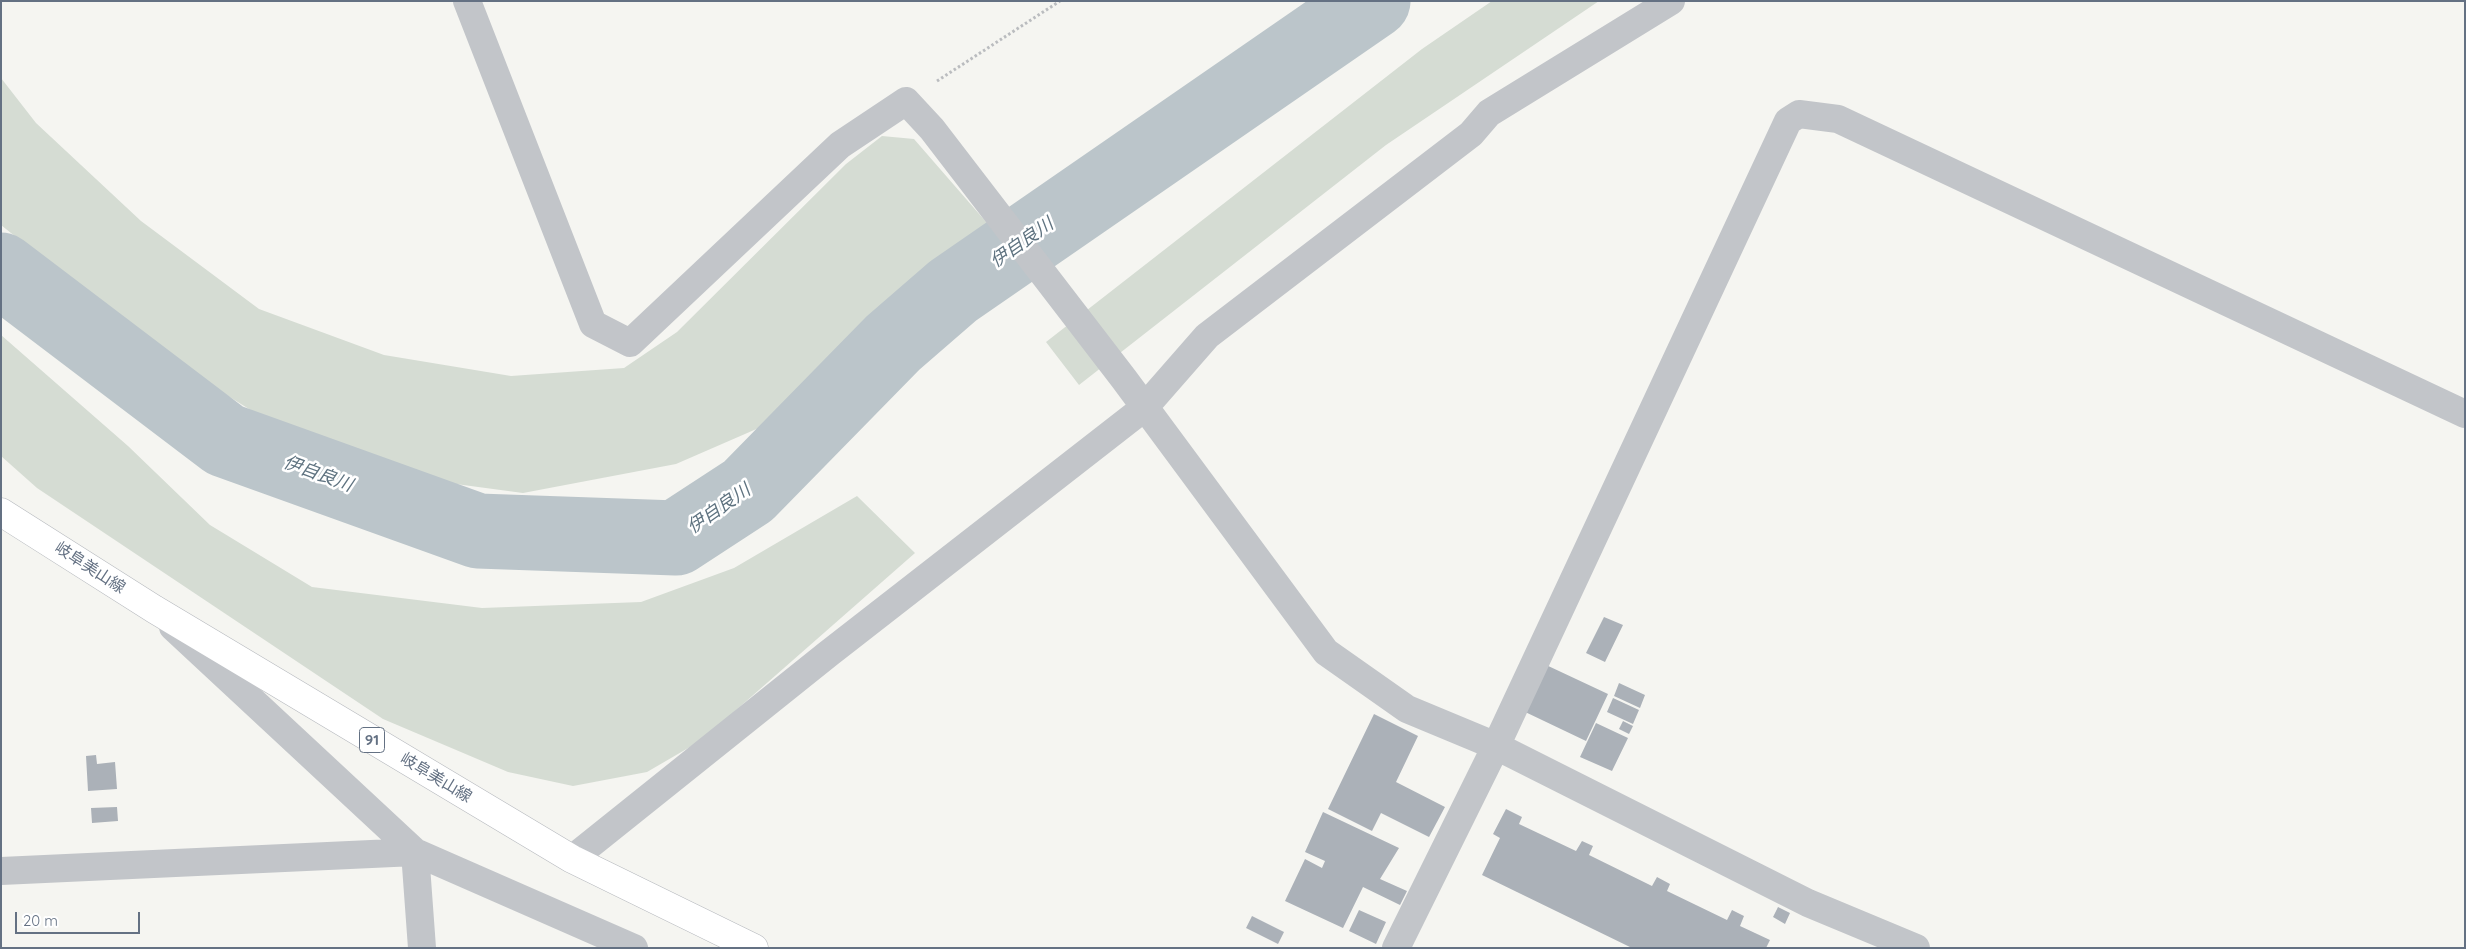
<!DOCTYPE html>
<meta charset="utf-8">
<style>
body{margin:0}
#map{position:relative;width:2466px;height:949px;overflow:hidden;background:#f5f5f1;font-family:Quicksand,sans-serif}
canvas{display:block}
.frame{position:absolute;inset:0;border:2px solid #647183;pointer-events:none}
.scale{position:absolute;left:15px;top:912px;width:125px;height:22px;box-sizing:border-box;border:2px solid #647183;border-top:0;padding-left:6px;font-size:15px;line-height:18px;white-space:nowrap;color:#647183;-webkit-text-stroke:4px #fff;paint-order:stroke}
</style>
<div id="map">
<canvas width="2466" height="949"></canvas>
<div class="frame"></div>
<div class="scale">20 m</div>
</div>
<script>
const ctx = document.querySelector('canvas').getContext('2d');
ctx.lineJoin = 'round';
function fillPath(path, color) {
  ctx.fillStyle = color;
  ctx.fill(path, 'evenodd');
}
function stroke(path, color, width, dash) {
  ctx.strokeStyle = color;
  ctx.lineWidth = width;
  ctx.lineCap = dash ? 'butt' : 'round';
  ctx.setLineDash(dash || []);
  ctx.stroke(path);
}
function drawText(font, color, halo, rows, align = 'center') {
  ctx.font = font + ' Quicksand,"Noto Sans JP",sans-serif';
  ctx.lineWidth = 5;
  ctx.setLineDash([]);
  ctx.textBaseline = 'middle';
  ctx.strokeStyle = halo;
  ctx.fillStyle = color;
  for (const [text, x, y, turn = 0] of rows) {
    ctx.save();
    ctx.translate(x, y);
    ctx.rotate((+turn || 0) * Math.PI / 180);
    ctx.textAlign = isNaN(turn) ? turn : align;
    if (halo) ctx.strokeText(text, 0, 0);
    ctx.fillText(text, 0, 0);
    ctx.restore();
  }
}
fillPath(new Path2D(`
 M 1492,1 L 1599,1 L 1386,145 L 1079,385 L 1046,342 L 1422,49 Z
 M 1,78 L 36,123 L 141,221 L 259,309 L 384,355 L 511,376 L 624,368 L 677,332 L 846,164 L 882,136 L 914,139 L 987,223 L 784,417 L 676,464 L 523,493 L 411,478 L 257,414 L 164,356 L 1,225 Z
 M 1,335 L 128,446 L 210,525 L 312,587 L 482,608 L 641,602 L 734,568 L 857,496 L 915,553 L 702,740 L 647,772 L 573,786 L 508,772 L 383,719 L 37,488 L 1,456 Z`), '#d5dcd3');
stroke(new Path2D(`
 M 1,270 L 225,440 L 478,531 L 676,538 L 748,491 L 893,343 L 953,291 L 1373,1`), '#bbc5ca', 75);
fillPath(new Path2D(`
 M 1604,617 L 1623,625 L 1605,662 L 1586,653 Z
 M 1544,664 L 1608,694 L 1586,741 L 1521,710 Z
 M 1619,683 L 1645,695 L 1640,708 L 1614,696 Z
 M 1613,698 L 1639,710 L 1633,724 L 1607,712 Z
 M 1374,714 L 1418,736 L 1396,782 L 1445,807 L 1429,837 L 1381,813 L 1372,831 L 1328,809 Z
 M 1623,721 L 1633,726 L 1629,734 L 1619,729 Z
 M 1596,723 L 1628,738 L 1612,771 L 1580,757 Z
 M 96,755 L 97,764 L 115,762 L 117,789 L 88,791 L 86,756 Z
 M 117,807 L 118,821 L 92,823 L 91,808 Z
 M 1506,809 L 1522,817 L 1519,824 L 1576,851 L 1582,841 L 1593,846 L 1589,855 L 1652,886 L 1657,877 L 1670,884 L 1667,891 L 1727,920 L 1732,910 L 1744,916 L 1740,926 L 1770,940 L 1766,948 L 1632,948 L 1482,875 L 1500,838 L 1493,834 Z
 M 1323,812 L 1399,848 L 1380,879 L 1407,891 L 1400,905 L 1363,887 L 1343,928 L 1285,901 L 1305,859 L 1322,868 L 1325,861 L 1305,852 Z
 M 1778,907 L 1790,913 L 1785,924 L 1773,917 Z
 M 1359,910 L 1386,922 L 1376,944 L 1349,931 Z
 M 1252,916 L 1284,932 L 1278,944 L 1246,928 Z`), '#abb1b8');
const primary = new Path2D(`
 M 1,512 L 154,609 L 572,859 L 754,948`);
stroke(primary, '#b5b8bd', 29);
stroke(new Path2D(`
 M 937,81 L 1060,1`), '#babcbf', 3, [2.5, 2.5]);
stroke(new Path2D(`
 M 467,1 L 593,324 L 630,343 L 840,145 L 906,101 L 932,129 L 1124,379 L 1326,652 L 1407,709 L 1496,746 L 1808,903 L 1916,948
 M 173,627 L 415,852 L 634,948
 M 415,852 L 422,948
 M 572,859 L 828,654 L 1144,408 L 1207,336 L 1471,134 L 1489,113 L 1671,1
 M 1,871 L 415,852
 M 1396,948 L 1496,746 L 1788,121 L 1799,114 L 1838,119 L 2465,414`), '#c2c5c9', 28);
stroke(primary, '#fff', 28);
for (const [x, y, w] of [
 [372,740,25]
]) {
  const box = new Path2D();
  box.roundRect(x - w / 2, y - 12.5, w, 25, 4);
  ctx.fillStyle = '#fff';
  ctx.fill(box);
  stroke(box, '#647183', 1);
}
drawText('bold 15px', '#647183', null, [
 ["91",372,740]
]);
drawText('16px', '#647183', '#fff', [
 ["岐阜美山線",90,568,33],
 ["岐阜美山線",436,778,31]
]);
drawText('italic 18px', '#5f7380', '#fff', [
 ["伊自良川",1022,243,-35],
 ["伊自良川",318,474,20],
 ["伊自良川",719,509,-35]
]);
</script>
